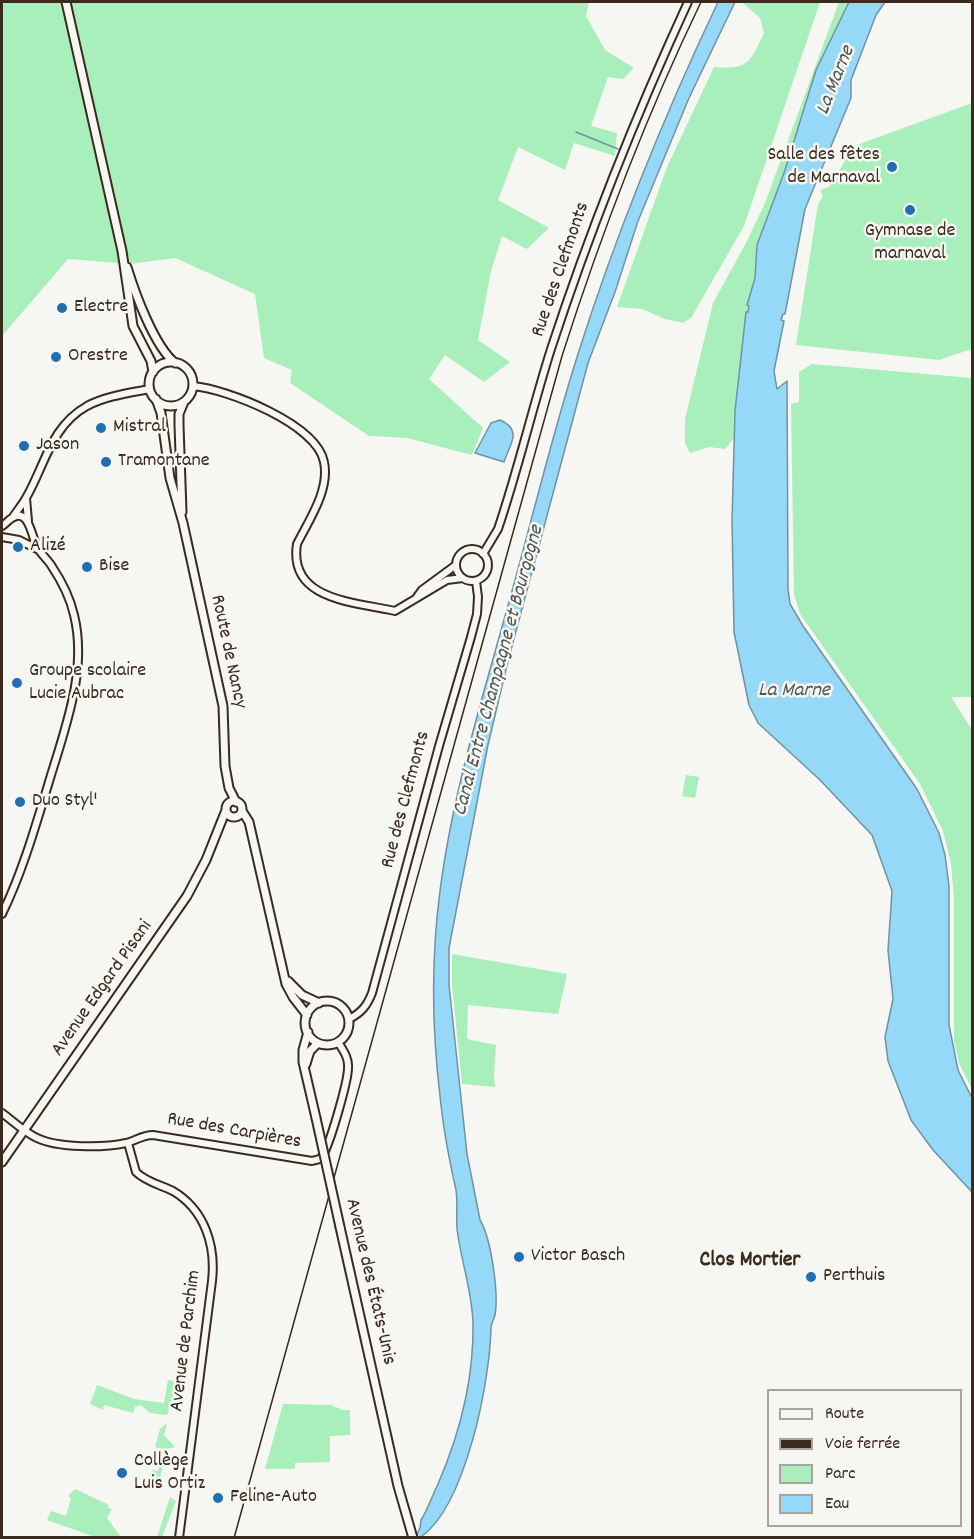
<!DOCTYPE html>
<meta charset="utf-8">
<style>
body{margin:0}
#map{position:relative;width:974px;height:1539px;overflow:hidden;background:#f6f6f2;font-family:Dekko,sans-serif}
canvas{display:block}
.frame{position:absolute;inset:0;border:3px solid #3b2a1e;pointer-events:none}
.legend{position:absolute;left:767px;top:1389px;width:195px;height:138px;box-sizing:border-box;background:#f6f6f2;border:2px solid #aba49d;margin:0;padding:8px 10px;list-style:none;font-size:18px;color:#3b2a1e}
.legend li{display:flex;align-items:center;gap:12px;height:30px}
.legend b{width:30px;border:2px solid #aba49d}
</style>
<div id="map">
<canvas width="974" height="1539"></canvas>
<div class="frame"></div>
<ul class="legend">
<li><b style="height:8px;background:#f6f6f2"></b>Route</li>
<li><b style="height:8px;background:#3b2a1e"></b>Voie ferrée</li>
<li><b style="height:16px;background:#a9efbb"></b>Parc</li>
<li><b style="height:16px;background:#95d8f7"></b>Eau</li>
</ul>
</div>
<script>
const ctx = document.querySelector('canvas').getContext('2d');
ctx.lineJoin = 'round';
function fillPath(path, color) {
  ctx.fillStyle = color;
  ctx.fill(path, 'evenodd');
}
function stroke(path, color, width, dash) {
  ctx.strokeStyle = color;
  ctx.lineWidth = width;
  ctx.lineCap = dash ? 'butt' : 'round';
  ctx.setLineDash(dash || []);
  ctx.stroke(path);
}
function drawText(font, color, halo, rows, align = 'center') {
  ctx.font = font + ' Dekko,sans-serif';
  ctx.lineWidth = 5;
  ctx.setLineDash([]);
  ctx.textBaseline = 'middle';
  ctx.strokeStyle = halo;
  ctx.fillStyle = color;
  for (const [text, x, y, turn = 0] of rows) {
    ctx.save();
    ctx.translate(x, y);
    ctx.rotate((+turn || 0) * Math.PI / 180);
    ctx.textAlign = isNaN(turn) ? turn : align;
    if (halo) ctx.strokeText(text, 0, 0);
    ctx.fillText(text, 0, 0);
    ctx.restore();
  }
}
fillPath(new Path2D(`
 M 2,2 L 589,2 L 586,16 L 605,50 L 634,68 L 623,79 L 608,77 L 591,126 L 617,133 L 615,156 L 574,143 L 565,170 L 518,147 L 498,200 L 549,228 L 527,249 L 502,236 L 491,271 L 478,340 L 510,362 L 484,382 L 445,355 L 429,379 L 483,428 L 472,455 L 407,438 L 369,436 L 290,383 L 292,370 L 264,358 L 255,294 L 175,258 L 130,264 L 68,259 L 2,336 Z
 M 744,2 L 820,2 L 744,226 L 691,318 L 683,323 L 665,319 L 642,309 L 617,307 L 667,167 L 714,67 C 749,70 750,62 764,33 L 760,18 L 743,3 Z
 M 839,2 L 854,2 L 738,433 L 725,449 L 709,447 L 690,453 L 685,443 L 685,419 L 713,303 L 746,243 L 765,203 Z
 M 972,103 L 972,349 L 939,360 L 796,345 L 818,204 L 823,196 L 820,190 L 829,187 L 854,146 Z
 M 812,364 L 972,378 L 972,697 L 951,697 L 972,730 L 972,1089 L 959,1063 L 954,1041 L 954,898 L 951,864 L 943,831 L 920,784 L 800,614 L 794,594 L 791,404 L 799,402 L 799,372 Z
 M 686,775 L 699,777 L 695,798 L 682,796 Z
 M 452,954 L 567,974 L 558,1014 L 468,1005 L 467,1039 L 496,1045 L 494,1075 L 495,1087 L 462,1084 L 452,985 Z
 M 168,1380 L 188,1383 L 176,1387 L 167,1415 L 150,1413 L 141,1405 L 135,1407 L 133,1413 L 104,1405 L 103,1410 L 90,1404 L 97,1385 L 134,1399 L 164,1403 Z
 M 283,1404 L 333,1405 L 333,1407 L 340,1408 L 341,1410 L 350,1410 L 350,1435 L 330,1436 L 330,1462 L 295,1463 L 295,1469 L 265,1469 Z
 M 167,1423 L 164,1435 L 175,1447 L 167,1449 L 157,1490 L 149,1488 L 153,1470 L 158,1471 L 163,1449 L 155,1447 L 160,1429 Z
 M 75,1489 L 109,1505 L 108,1508 L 112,1509 L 107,1518 L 121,1537 L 95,1537 L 47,1520 L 51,1511 L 66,1516 L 71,1498 L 68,1496 Z
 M 170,1497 L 176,1501 L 162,1537 L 157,1537 Z`), '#a9efbb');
const water = new Path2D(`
 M 718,2 L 735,2 L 689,98 L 638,221 L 615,292 L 588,363 L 508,661 L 488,745 L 449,948 L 449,985 L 467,1154 L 480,1220 C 491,1238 499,1293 495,1315 C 494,1319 491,1323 491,1328 C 490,1381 466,1505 421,1537 L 415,1538 L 420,1528 L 421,1520 C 428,1509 432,1496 438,1484 C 460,1433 474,1379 473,1323 C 472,1291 461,1261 457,1229 C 456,1216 458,1203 456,1190 C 449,1159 443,1128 440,1096 C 432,1029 431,959 440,891 C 453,789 485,690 512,591 C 534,512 553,432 578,354 C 616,234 664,116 718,2 Z
 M 849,2 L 885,2 L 876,15 L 851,80 L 851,98 L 805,209 L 785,314 L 783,314 L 781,320 L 784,321 L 774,371 L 777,389 L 787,381 L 788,589 L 790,604 L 803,626 L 917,789 L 939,833 L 945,855 L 949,886 L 949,1025 L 958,1070 L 972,1098 L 972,1192 L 933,1150 L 911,1120 L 888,1061 L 885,1037 L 893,999 L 888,950 L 892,891 L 872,835 L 820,780 L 758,723 L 749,705 L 734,632 L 732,520 L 735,411 L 746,312 L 748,312 L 749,306 L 747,305 L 755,278 L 757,245 L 785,170 L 816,70 Z
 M 500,420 C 523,430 510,444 504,462 L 475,453 L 491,423 Z`);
fillPath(water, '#95d8f7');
stroke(water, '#7192a0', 1.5);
stroke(new Path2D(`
 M 576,132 L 618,149`), '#7192a0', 1.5);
const tertiary = new Path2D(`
 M 193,386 C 227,389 317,424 324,462 C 330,490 309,520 297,544 C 288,601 356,602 395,611 L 447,580 L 463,578
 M 26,498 L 28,521
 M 13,517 C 17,511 22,505 26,498 C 45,465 51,426 87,406 C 106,396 129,393 150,389
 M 2,526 C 6,524 8,520 12,518 C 29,507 32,538 37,547 C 41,554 47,559 51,565 C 61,580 70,597 74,615 C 88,671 64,731 48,785 C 35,828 22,873 2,914
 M 2,537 L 19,540 L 37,549
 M456 565a16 16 0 1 1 32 0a16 16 0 1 1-32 0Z
 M 483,554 L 498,529 C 518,470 532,409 551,349 C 590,230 636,115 688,2
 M 417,597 L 422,590 L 456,565
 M 349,1019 C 361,1013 367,1006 372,993 L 439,746 L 471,637 L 477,614 L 478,597 L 476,581
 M 2,1113 C 13,1121 24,1132 37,1138 C 58,1148 103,1148 126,1143 C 135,1141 142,1135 153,1135 L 312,1161 C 316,1160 318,1160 321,1158 C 329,1149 348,1081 348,1068 C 349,1058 343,1050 338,1042
 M 128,1143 L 136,1172 C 146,1182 161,1185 173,1191 C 205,1210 216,1246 212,1281 L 179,1538`);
const secondary = new Path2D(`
 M 66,2 L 122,251 L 133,326 L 151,361 L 153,372
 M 127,267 C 135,293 154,346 175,363
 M149 384a22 22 0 1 1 44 0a22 22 0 1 1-44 0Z
 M 156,399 L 161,413 L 170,478 L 183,523 L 223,706 L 225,766 L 229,788 L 236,802
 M 182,512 L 179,425 L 179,414 L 184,402
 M226 809a8 8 0 1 1 16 0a8 8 0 1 1-16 0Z
 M 242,811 L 249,822 L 286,984 L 293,997 L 307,1015
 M 288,981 L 302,995 L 319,1003
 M305 1023a22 22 0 1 1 44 0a22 22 0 1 1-44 0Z
 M 308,1032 L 303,1050 L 303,1062 L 316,1118
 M 306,1064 L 310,1051 L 318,1043
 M 2,1162 L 187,896 L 206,860 L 226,810
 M 340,1227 L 398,1486 L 413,1538`);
stroke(tertiary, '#3b2a1e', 10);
stroke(secondary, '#3b2a1e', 11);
stroke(tertiary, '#f6f6f2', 6);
stroke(secondary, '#f6f6f2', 7);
stroke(new Path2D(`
 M 234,1538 L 562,356 C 601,234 646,116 701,2`), '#3b2a1e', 1.5);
const secondaryBridge = new Path2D(`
 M 316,1118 L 340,1227`);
stroke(secondaryBridge, '#3b2a1e', 11, []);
stroke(secondaryBridge, '#f6f6f2', 7);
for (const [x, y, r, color] of [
 [892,167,6,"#1f6fb2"],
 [910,210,6,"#1f6fb2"],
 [62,308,6,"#1f6fb2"],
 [56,357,6,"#1f6fb2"],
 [101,428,6,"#1f6fb2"],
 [24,446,6,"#1f6fb2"],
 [106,462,6,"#1f6fb2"],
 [18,547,6,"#1f6fb2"],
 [87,567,6,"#1f6fb2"],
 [17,683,6,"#1f6fb2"],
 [20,802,6,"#1f6fb2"],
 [519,1257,6,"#1f6fb2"],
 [811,1277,6,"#1f6fb2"],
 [122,1473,6,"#1f6fb2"],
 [218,1498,6,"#1f6fb2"]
]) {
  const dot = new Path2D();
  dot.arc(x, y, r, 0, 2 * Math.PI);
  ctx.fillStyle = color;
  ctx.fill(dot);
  stroke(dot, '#f6f6f2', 2);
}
drawText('20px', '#3b2a1e', '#f6f6f2', [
 ["Salle des fêtes",880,156,"right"],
 ["de Marnaval",880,179,"right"],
 ["Gymnase de",910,232,"center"],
 ["marnaval",910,255,"center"],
 ["Electre",74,308],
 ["Orestre",68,357],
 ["Mistral",113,428],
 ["Jason",36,446],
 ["Tramontane",118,462],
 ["Alizé",30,547],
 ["Bise",99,567],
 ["Groupe scolaire",29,672],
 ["Lucie Aubrac",29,695],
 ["Duo Styl'",32,802],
 ["Victor Basch",531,1257],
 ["Perthuis",823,1277],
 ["Collège",134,1462],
 ["Luis Ortiz",134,1485],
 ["Feline-Auto",230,1498]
], 'left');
drawText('20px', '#3b2a1e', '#f6f6f2', [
 ["Rue des Clefmonts",562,270,-71],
 ["Route de Nancy",227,652,78],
 ["Rue des Clefmonts",407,800,-75],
 ["Avenue Edgard Pisani",103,989,-55],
 ["Rue des Carpières",234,1132,10],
 ["Avenue des États-Unis",369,1282,77],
 ["Avenue de Parchim",187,1341,-83]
]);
drawText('italic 21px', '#525654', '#f6f6f2', [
 ["La Marne",837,81,-68],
 ["Canal Entre Champagne et Bourgogne",500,671,-75],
 ["La Marne",794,692]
]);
drawText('bold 22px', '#3b2a1e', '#f6f6f2', [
 ["Clos Mortier",750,1262]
]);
</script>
